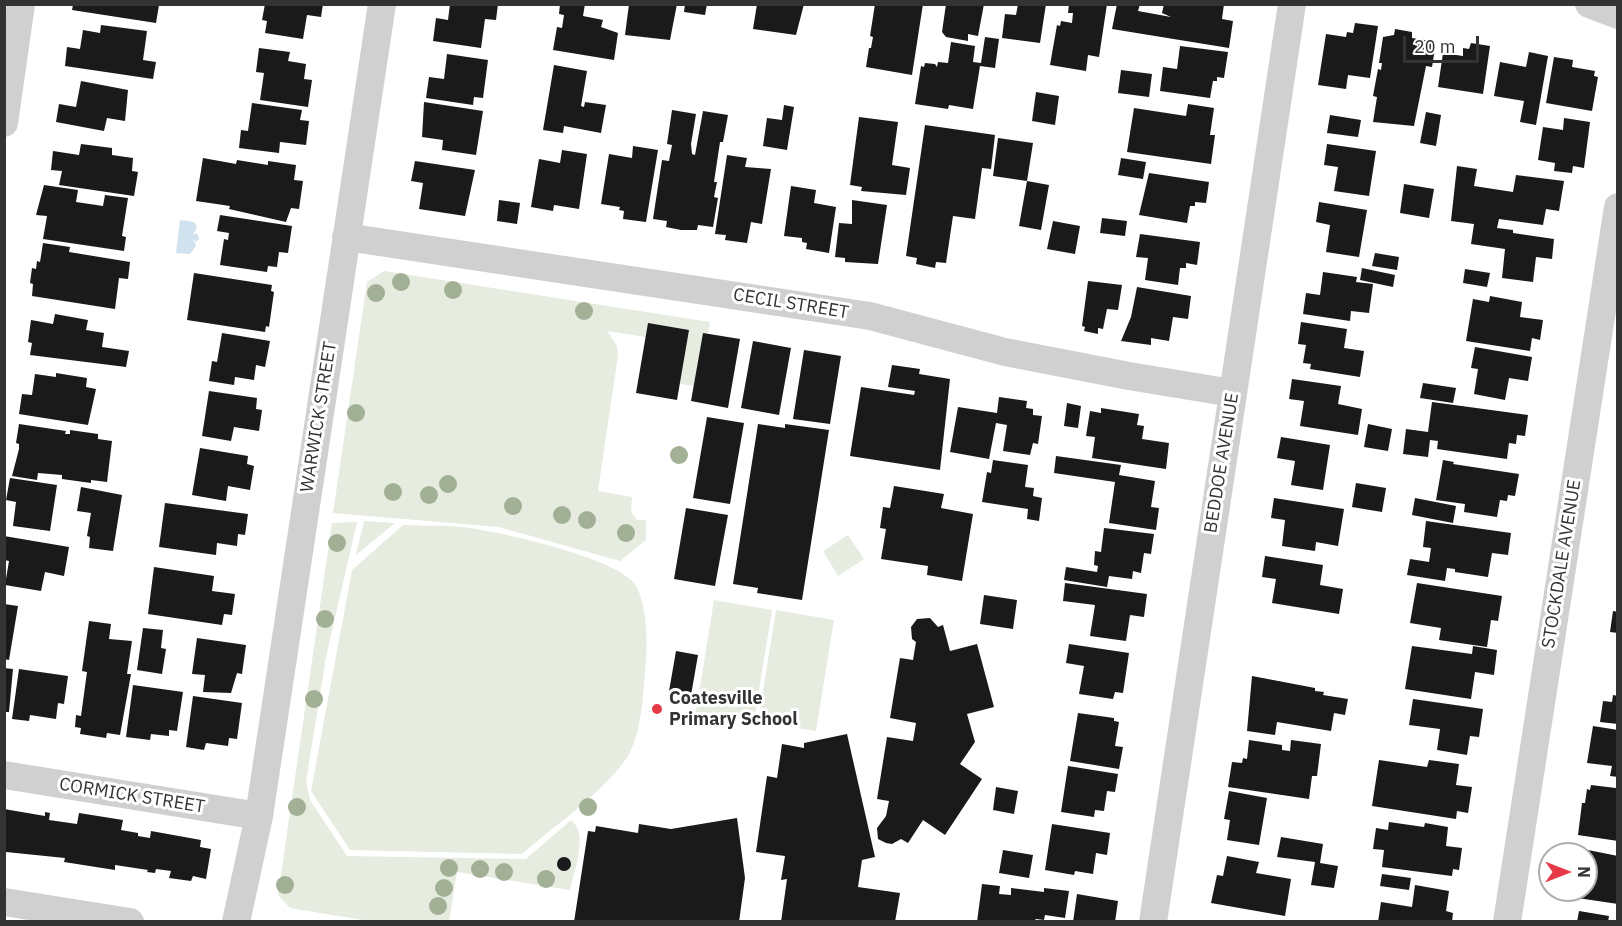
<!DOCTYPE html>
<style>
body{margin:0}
#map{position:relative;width:1622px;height:926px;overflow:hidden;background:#fff;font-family:"IBM Plex Sans",sans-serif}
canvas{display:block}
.frame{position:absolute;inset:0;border:6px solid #333;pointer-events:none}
.north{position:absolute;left:1538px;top:842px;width:60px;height:60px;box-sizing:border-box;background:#fff;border:2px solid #adadad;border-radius:50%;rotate:90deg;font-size:16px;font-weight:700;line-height:24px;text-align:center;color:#333}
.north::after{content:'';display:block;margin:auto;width:21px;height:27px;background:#e63946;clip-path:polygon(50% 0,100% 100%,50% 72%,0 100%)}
.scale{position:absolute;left:1403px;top:36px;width:76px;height:27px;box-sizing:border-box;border:3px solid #333;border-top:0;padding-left:8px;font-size:18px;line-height:21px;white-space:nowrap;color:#333;-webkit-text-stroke:4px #fff;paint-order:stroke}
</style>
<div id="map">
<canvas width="1622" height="926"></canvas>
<div class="frame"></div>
<div class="north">N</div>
<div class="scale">20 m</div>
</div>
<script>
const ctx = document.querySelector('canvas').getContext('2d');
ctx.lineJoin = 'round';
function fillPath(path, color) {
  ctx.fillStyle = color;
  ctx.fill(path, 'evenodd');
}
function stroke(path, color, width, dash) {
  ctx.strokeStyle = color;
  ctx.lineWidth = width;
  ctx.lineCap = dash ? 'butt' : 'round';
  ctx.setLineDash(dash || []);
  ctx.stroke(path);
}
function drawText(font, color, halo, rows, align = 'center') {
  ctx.font = font + ' "IBM Plex Sans",sans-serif';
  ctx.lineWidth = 6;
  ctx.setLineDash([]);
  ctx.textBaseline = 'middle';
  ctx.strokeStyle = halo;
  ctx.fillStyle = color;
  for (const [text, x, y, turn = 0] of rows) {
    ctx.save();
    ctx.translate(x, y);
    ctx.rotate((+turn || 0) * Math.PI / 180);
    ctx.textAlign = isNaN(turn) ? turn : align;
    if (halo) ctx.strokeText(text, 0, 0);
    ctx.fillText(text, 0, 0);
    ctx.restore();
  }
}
fillPath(new Path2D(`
 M 384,271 L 710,322 L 708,334 L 703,333 L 694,386 L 680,384 L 646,337 L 607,331 L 617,346 L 618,355 L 598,491 L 632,497 L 631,512 L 637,520 L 646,520 L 646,540 L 620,561 L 499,527 L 333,513 L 367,282 Z
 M 364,521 L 395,523 L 356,555 Z
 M 357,522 L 326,657 L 306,782 L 310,800 L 347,856 L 526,859 L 571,820 C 589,834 574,872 570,890 L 457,872 L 449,922 L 369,921 L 290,908 L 278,895 L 332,523 Z
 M 403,525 C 423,526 443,525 463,527 C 497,531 613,557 634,583 C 648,602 648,649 645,671 C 643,697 641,737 626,759 C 600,795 555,825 522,854 L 350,850 L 311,791 L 352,570 Z
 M 848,535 L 864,559 L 838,576 L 823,551 Z
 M 714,600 L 772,610 L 754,721 L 696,712 Z
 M 776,610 L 834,620 L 816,731 L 758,722 Z`), '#e6ecdf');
fillPath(new Path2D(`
 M 180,220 L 194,222 L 197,227 L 193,235 L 197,233 L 199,239 L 196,242 L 193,238 L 196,246 L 190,254 L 176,253 Z`), '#cfe2ee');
fillPath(new Path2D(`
 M 265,4 L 323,4 L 321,17 L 307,15 L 303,39 L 265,33 L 267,21 L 262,20 Z
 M 450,4 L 498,4 L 496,20 L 485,19 L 481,48 L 433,41 L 436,18 L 448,20 Z
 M 560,4 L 585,4 L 583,16 L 603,20 L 601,27 L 618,33 L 614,60 L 553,50 L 557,27 L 562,28 L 564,15 L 559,14 Z
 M 629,4 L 677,4 L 670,40 L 625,35 Z
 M 685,4 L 707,4 L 705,15 L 684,12 Z
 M 757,4 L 804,4 L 796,35 L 753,29 Z
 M 875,4 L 923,4 L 912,75 L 866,67 L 869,48 L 871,48 L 873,37 L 870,36 Z
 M 946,4 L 984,4 L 978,36 L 968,34 L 968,41 L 946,37 L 942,32 Z
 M 1018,4 L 1046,4 L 1040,43 L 1002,38 L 1005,14 L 1016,15 Z
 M 1069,4 L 1107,4 L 1099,57 L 1088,55 L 1086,71 L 1050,65 L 1057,25 L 1060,26 L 1061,21 L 1072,23 L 1073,13 L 1068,13 Z
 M 1117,4 L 1140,4 L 1138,11 L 1171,17 L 1162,13 L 1164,4 L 1224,4 L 1222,19 L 1233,21 L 1229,48 L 1112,29 Z
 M 73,5 L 159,5 L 156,23 L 72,10 Z
 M 1355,23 L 1378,26 L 1370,78 L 1348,75 L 1346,89 L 1318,85 L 1326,34 L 1346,37 L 1347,32 L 1353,33 Z
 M 101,25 L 147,31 L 143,60 L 156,62 L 153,79 L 65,66 L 67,47 L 80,49 L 83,30 L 100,33 Z
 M 1395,29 L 1412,32 L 1412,38 L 1436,42 L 1432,67 L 1426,66 L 1414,126 L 1373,122 L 1377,97 L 1373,96 L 1378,69 L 1381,70 L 1382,63 L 1379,63 L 1383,37 L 1394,35 Z
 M 985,37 L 999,39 L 995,68 L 980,66 L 973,109 L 949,105 L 948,109 L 915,104 L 921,66 L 924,67 L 925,63 L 935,64 L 937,67 L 938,62 L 948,63 L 951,42 L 975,46 L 973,62 L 981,63 Z
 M 1471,43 L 1490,46 L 1483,94 L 1438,87 L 1443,53 L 1463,56 L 1463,48 L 1469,49 Z
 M 1180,46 L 1228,52 L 1224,78 L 1217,77 L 1217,81 L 1213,81 L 1210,98 L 1160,91 L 1163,67 L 1177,69 Z
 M 259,48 L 290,52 L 288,61 L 306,64 L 304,79 L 312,80 L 308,107 L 260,100 L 264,73 L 256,72 Z
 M 1529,52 L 1548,56 L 1536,125 L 1520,122 L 1524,101 L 1494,96 L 1500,62 L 1526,67 Z
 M 447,54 L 488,60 L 483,98 L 474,97 L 473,105 L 426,98 L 429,77 L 444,79 Z
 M 1554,57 L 1573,60 L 1572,67 L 1595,71 L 1594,76 L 1598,77 L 1592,111 L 1546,103 Z
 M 554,65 L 587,71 L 581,106 L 584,107 L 585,102 L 606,105 L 601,133 L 564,126 L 563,133 L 543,130 Z
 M 1121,70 L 1152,74 L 1149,97 L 1118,93 Z
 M 81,81 L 128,90 L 125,121 L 107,118 L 104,131 L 56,122 L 59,104 L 76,107 Z
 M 1036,92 L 1059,96 L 1055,125 L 1032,121 Z
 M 424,102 L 483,111 L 476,155 L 442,150 L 443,140 L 422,137 Z
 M 252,103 L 302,110 L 300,120 L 309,121 L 306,145 L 280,142 L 279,153 L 239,148 L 241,130 L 248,131 Z
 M 1188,104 L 1214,108 L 1210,135 L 1215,135 L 1211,164 L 1127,152 L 1134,108 L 1186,116 Z
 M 784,105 L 794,107 L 787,150 L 763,146 L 767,118 L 782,120 Z
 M 672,110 L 696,114 L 691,144 L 692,154 L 695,155 L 703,111 L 728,115 L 723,142 L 720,142 L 714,182 L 717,182 L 714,197 L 718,198 L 713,227 L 698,225 L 697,230 L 681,230 L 666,227 L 667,221 L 653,219 L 662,160 L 669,161 L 672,145 L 667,144 Z
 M 1426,112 L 1441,115 L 1436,146 L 1420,143 Z
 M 1330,115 L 1361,120 L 1358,137 L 1327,133 Z
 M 859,117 L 898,122 L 892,165 L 910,168 L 906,195 L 861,191 L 862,187 L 850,185 Z
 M 1564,118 L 1590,122 L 1584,168 L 1573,166 L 1572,173 L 1554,171 L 1555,163 L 1538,160 L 1543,127 L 1563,130 Z
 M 925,125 L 995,135 L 991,169 L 982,168 L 975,219 L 953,216 L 946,263 L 936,262 L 935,268 L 916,264 L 917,258 L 906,256 Z
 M 998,138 L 1033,143 L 1027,181 L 993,176 Z
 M 81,144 L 112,148 L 112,155 L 133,158 L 132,171 L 138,172 L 134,196 L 59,185 L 62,171 L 51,170 L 53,151 L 79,155 Z
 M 1327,144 L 1376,151 L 1369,196 L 1334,191 L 1338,167 L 1324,165 Z
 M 633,146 L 658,150 L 646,222 L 623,219 L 624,211 L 619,210 L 620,207 L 601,204 L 609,154 L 632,158 Z
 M 562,150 L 587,154 L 579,209 L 554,205 L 553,211 L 531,207 L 539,159 L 560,163 Z
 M 727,155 L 747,158 L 745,167 L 771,169 L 762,224 L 751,222 L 747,243 L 725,240 L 726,235 L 715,234 Z
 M 203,158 L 236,164 L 237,160 L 268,165 L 268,161 L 296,165 L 294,180 L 303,181 L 299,209 L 291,208 L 286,222 L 229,209 L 230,206 L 196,201 Z
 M 1121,158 L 1146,162 L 1143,179 L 1118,175 Z
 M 415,161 L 475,170 L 465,216 L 419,209 L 423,183 L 411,181 Z
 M 1457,166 L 1477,169 L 1474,186 L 1513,192 L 1516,175 L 1564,181 L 1559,211 L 1546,209 L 1543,225 L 1499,219 L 1497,228 L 1513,230 L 1513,233 L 1554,239 L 1552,259 L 1536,257 L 1533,282 L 1502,278 L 1505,249 L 1471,244 L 1474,224 L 1451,221 Z
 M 1149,173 L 1209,182 L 1206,203 L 1195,202 L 1195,206 L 1190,206 L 1187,223 L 1139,215 Z
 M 1027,181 L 1049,185 L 1041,230 L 1019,226 Z
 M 1404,184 L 1434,189 L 1429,218 L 1400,213 Z
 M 44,185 L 78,190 L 76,202 L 103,206 L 105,195 L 128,198 L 122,236 L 126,237 L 124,251 L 43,239 L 47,216 L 36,215 Z
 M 791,186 L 816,190 L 814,203 L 836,207 L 829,253 L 806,249 L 807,243 L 802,242 L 802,238 L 784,236 Z
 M 499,200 L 520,203 L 517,224 L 497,221 Z
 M 852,200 L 887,205 L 878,264 L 845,262 L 845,258 L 835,257 L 839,223 L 852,224 Z
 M 1319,202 L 1367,210 L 1359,257 L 1326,252 L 1330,225 L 1316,222 Z
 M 220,215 L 292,226 L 288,253 L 279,252 L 277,267 L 268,266 L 267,272 L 220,265 L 224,239 L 228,240 L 229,233 L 217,231 Z
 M 1102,218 L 1127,221 L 1125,236 L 1100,233 Z
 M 1053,221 L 1080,226 L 1075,254 L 1047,249 Z
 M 1140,234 L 1200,242 L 1197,265 L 1186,263 L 1186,268 L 1180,268 L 1178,285 L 1145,280 L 1148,258 L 1136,257 Z
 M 43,243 L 70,247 L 69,252 L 130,262 L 128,279 L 119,278 L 115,309 L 32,296 L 33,284 L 30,283 L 32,268 L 36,269 L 37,261 L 40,262 Z
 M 1375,253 L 1399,257 L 1397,270 L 1372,266 Z
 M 1362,268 L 1395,275 L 1393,287 L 1360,280 Z
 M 1465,269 L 1490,273 L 1487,287 L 1463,283 Z
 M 1323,272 L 1357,277 L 1356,282 L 1373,284 L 1369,313 L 1351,311 L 1350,321 L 1303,314 L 1306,293 L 1320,295 Z
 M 194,273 L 272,285 L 271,291 L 274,292 L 269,327 L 266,326 L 265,332 L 187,320 Z
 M 1088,281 L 1122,285 L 1118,310 L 1107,309 L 1103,329 L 1098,328 L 1098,334 L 1084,331 L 1085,327 L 1082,326 Z
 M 1137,287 L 1191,296 L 1188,319 L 1173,317 L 1169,341 L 1151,338 L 1151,345 L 1121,341 L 1131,317 Z
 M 1490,296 L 1522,302 L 1520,317 L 1543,320 L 1540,340 L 1532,338 L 1530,351 L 1466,341 L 1473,299 L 1489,302 Z
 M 55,314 L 88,320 L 86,330 L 104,333 L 102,347 L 129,351 L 126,367 L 30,355 L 32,343 L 28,342 L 31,320 L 53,324 Z
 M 1301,322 L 1347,329 L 1344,348 L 1364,351 L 1360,377 L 1310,369 L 1311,364 L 1303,363 L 1306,345 L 1298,344 Z
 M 648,323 L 689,330 L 677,400 L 636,393 Z
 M 222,333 L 270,341 L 265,367 L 256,365 L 254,380 L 235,377 L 234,385 L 209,381 L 212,361 L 217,362 Z
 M 703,333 L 740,339 L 728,408 L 691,401 Z
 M 753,341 L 791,348 L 779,415 L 741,408 Z
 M 1475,347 L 1532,357 L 1528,381 L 1509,378 L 1505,400 L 1474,394 L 1478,369 L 1471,368 Z
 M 804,350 L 841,356 L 830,424 L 793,419 Z
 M 892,365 L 920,369 L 919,374 L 950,379 L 940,470 L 850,456 L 861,387 L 914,395 L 915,391 L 888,387 Z
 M 56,373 L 87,378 L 86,387 L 96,389 L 88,425 L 19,414 L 22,394 L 32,395 L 35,374 L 56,377 Z
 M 1292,379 L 1341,386 L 1338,404 L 1362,409 L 1358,435 L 1300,426 L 1304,401 L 1289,399 Z
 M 1423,383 L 1456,388 L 1453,403 L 1420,398 Z
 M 209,391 L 257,398 L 256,409 L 262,410 L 259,431 L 234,427 L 231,441 L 202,436 Z
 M 999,397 L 1027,401 L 1026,408 L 1033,409 L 1033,415 L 1042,416 L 1038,444 L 1033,443 L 1030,455 L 1003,451 L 1007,425 L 996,423 L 989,459 L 950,452 L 958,407 L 997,413 Z
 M 1432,402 L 1528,415 L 1525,436 L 1517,435 L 1516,444 L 1509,443 L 1507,459 L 1437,449 L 1438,441 L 1430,440 L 1428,457 L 1403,454 L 1406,429 L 1428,432 Z
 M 1067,403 L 1081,406 L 1078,428 L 1064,426 Z
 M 1101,408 L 1139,414 L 1137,425 L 1144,426 L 1142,439 L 1169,443 L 1166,469 L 1092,458 L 1095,437 L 1086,436 L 1090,411 L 1101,413 Z
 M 707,417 L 744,423 L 730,504 L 693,498 Z
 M 19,424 L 66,431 L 65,434 L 70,434 L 70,430 L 98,434 L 98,439 L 112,441 L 107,482 L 91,480 L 91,483 L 62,479 L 62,475 L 38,473 L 37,480 L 12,476 L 19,449 L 19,444 L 16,443 Z
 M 758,424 L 785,428 L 785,424 L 829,430 L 802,600 L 757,593 L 758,588 L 733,584 Z
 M 1368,424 L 1392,429 L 1388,451 L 1364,447 Z
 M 1281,437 L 1330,445 L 1323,490 L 1291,485 L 1295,461 L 1277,458 Z
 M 200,448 L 248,456 L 247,464 L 254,466 L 250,490 L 228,486 L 226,501 L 192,495 Z
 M 1056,456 L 1121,465 L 1119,475 L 1155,481 L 1151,507 L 1159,508 L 1156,530 L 1109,523 L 1115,482 L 1054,473 Z
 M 993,460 L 1028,465 L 1025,487 L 1034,488 L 1033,496 L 1042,498 L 1039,521 L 1027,519 L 1028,509 L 982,502 L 987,472 L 991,473 Z
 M 1443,460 L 1454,462 L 1453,464 L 1519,474 L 1515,496 L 1508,495 L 1507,501 L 1500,500 L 1497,517 L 1464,512 L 1465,504 L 1436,500 Z
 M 10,478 L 57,485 L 50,531 L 13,526 L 16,502 L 6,500 Z
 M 1356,483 L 1386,488 L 1382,512 L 1352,507 Z
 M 894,486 L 944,494 L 941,508 L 973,514 L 962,581 L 927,575 L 928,566 L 881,559 L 886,529 L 880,528 L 883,507 L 890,508 Z
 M 81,487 L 122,495 L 113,551 L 89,548 L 90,537 L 87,536 L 91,513 L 77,511 Z
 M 1274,498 L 1344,509 L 1338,546 L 1316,542 L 1315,551 L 1282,546 L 1285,520 L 1271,518 Z
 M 1415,498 L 1456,506 L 1453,523 L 1412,515 Z
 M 165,503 L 248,514 L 245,535 L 238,534 L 237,546 L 217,543 L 216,555 L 159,547 Z
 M 686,508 L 728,515 L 715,586 L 674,579 Z
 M 1426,521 L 1511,533 L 1508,555 L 1492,553 L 1488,577 L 1455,572 L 1455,569 L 1447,568 L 1445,581 L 1407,575 L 1410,559 L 1429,562 L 1431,548 L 1423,547 Z
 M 1104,528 L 1154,534 L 1151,554 L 1144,553 L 1141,573 L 1133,571 L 1132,579 L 1109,576 L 1107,587 L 1064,580 L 1066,567 L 1097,572 L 1098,566 L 1094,565 L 1095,551 L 1101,552 Z
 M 4,536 L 69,547 L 64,576 L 45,572 L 41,591 L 5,585 L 9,561 L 4,560 Z
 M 1265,556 L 1323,565 L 1320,585 L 1343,589 L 1339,614 L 1272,603 L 1276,579 L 1262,577 Z
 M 154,567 L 214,576 L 212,591 L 235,594 L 232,615 L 224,614 L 222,625 L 148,614 Z
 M 1065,583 L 1147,594 L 1144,617 L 1130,615 L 1126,641 L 1090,636 L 1095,605 L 1063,601 Z
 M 1417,583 L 1502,596 L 1498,621 L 1491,620 L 1487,647 L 1439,640 L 1441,628 L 1410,623 Z
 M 984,595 L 1017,600 L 1013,629 L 980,624 Z
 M 4,604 L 18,606 L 9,660 L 4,659 Z
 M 1613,611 L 1618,612 L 1618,633 L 1610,632 Z
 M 930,618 L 938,627 L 943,625 L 950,651 L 977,644 L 994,707 L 967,714 L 975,742 L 960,764 L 982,779 L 945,835 L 923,820 L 908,843 L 901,839 L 892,844 L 886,843 L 878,839 L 877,828 L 886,816 L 889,801 L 877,799 L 887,737 L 913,741 L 916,723 L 890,718 L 900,658 L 913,660 L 916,642 L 912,639 L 911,627 L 917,619 Z
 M 89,621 L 111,624 L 109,639 L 132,641 L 127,674 L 131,674 L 120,735 L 107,733 L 106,738 L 80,734 L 81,728 L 75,727 L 76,715 L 81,716 L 87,672 L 82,671 Z
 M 143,628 L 163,630 L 161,648 L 166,649 L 162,674 L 137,670 Z
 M 197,638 L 246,645 L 242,674 L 237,673 L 231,693 L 203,692 L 205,675 L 192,674 Z
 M 1069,644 L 1129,653 L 1123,693 L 1115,692 L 1113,699 L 1079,694 L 1084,666 L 1066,663 Z
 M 1412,646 L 1472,654 L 1473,646 L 1497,650 L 1494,675 L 1475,672 L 1471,699 L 1405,689 Z
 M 676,651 L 698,655 L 690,701 L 668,697 Z
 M 4,668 L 13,669 L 9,712 L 4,712 Z
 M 19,669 L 68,676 L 64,704 L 58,703 L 56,719 L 30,715 L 29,721 L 12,719 Z
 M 1252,676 L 1315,688 L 1315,691 L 1324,692 L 1323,695 L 1348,699 L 1345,715 L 1334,713 L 1331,731 L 1277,722 L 1275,735 L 1247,731 Z
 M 133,685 L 183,692 L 177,731 L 169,730 L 169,736 L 151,734 L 150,740 L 126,737 Z
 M 1613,695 L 1618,696 L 1618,724 L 1600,722 L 1603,701 L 1612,702 Z
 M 193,696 L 242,703 L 237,739 L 229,738 L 228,746 L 206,743 L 204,750 L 186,747 Z
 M 1413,699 L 1483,709 L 1479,737 L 1470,736 L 1467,755 L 1437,750 L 1440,729 L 1409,725 Z
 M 1078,713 L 1114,718 L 1114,721 L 1119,722 L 1115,746 L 1123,747 L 1119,769 L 1070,761 Z
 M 1593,726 L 1618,730 L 1618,777 L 1610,776 L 1612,766 L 1587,763 Z
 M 847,734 L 875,857 L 862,860 L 858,887 L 900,893 L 895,922 L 781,922 L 787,879 L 781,880 L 785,856 L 756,852 L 767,776 L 777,778 L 782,744 L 804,748 L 804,743 Z
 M 1249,740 L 1282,745 L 1282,750 L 1290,751 L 1291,740 L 1321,744 L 1317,776 L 1312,776 L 1309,799 L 1228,787 L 1232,762 L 1242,763 L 1243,758 L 1247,759 Z
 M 1379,760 L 1427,767 L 1429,760 L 1459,764 L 1456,785 L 1472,787 L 1468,813 L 1457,811 L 1456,819 L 1372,806 Z
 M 1068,766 L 1118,774 L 1115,792 L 1107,791 L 1104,811 L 1095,810 L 1094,817 L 1061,812 Z
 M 1591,785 L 1616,788 L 1618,841 L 1578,835 L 1582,803 L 1585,803 L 1587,789 L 1590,790 Z
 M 996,787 L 1018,791 L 1014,814 L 993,810 Z
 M 1229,791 L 1267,798 L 1259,845 L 1227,840 L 1230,820 L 1224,819 Z
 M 4,809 L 45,816 L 45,812 L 50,813 L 49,820 L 77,824 L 79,813 L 123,820 L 121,830 L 138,833 L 138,836 L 150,838 L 151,831 L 201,840 L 200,847 L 211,849 L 206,879 L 193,876 L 191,881 L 169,878 L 171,871 L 156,869 L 155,873 L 147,872 L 148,870 L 115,865 L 115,870 L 64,862 L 65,858 L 6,852 Z
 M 737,818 L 745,878 L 739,922 L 574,922 L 588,831 L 595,832 L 596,826 L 638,833 L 639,824 L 671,829 Z
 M 1389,822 L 1424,827 L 1425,823 L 1448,827 L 1446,846 L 1462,848 L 1459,870 L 1453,869 L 1452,876 L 1382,867 L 1384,850 L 1373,849 L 1376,828 L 1388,830 Z
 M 1052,824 L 1110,833 L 1107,855 L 1096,853 L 1093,874 L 1075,871 L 1074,875 L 1045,870 Z
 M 1281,837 L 1323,844 L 1320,863 L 1338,866 L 1334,888 L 1311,885 L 1315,862 L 1277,857 Z
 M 1573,847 L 1618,856 L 1618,904 L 1564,896 L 1565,890 L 1586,890 L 1586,854 L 1572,854 Z
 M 1003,850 L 1033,855 L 1029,878 L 999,873 Z
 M 1227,856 L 1259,862 L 1256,873 L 1291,879 L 1285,916 L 1211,903 L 1217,875 L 1223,876 Z
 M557 864a7 7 0 1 1 14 0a7 7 0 1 1-14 0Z
 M 1382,874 L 1411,878 L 1409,890 L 1380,886 Z
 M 982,884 L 1000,886 L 999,894 L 1011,895 L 1011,888 L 1044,892 L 1044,888 L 1069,891 L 1065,918 L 1045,915 L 1044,920 L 1036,919 L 1033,922 L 977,922 Z
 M 1415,885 L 1449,891 L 1446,911 L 1453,913 L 1452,922 L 1378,922 L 1381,902 L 1412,907 Z
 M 1077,894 L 1118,901 L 1115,922 L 1073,922 Z
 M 1579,911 L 1609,916 L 1608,922 L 1577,922 Z`), '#1a1a1a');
stroke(new Path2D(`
 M 1589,4 L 1618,15
 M 4,123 L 21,4
 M 346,237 L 870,316 L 1005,352 L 1129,376 L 1232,393
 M 4,775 L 259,816
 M 4,902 L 130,922
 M 236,922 L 259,816 L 382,4
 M 1153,922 L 1292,4
 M 1507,922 L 1618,207`), '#d0d0d0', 28);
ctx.fillStyle = '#a2b095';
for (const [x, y] of [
 [401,282],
 [453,290],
 [376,293],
 [584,311],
 [356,413],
 [679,455],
 [448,484],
 [393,492],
 [429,495],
 [513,506],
 [562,515],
 [587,520],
 [626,533],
 [337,543],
 [325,619],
 [314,699],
 [297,807],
 [588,807],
 [449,868],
 [480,869],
 [504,872],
 [546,879],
 [285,885],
 [444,888],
 [438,906]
]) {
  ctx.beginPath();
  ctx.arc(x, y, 9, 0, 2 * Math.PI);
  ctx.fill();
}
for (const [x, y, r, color] of [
 [657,709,6,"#e63946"]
]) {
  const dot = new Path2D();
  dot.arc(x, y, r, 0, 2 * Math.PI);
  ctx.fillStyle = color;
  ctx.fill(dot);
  stroke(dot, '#fff', 2);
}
drawText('18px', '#333', '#fff', [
 ["CECIL STREET",791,304,9],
 ["WARWICK STREET",319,417,-81],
 ["BEDDOE AVENUE",1222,463,-81],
 ["STOCKDALE AVENUE",1562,564,-81],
 ["CORMICK STREET",132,796,9]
]);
drawText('bold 18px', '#333', '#fff', [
 ["Coatesville",669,699],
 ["Primary School",669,720]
], 'left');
</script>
